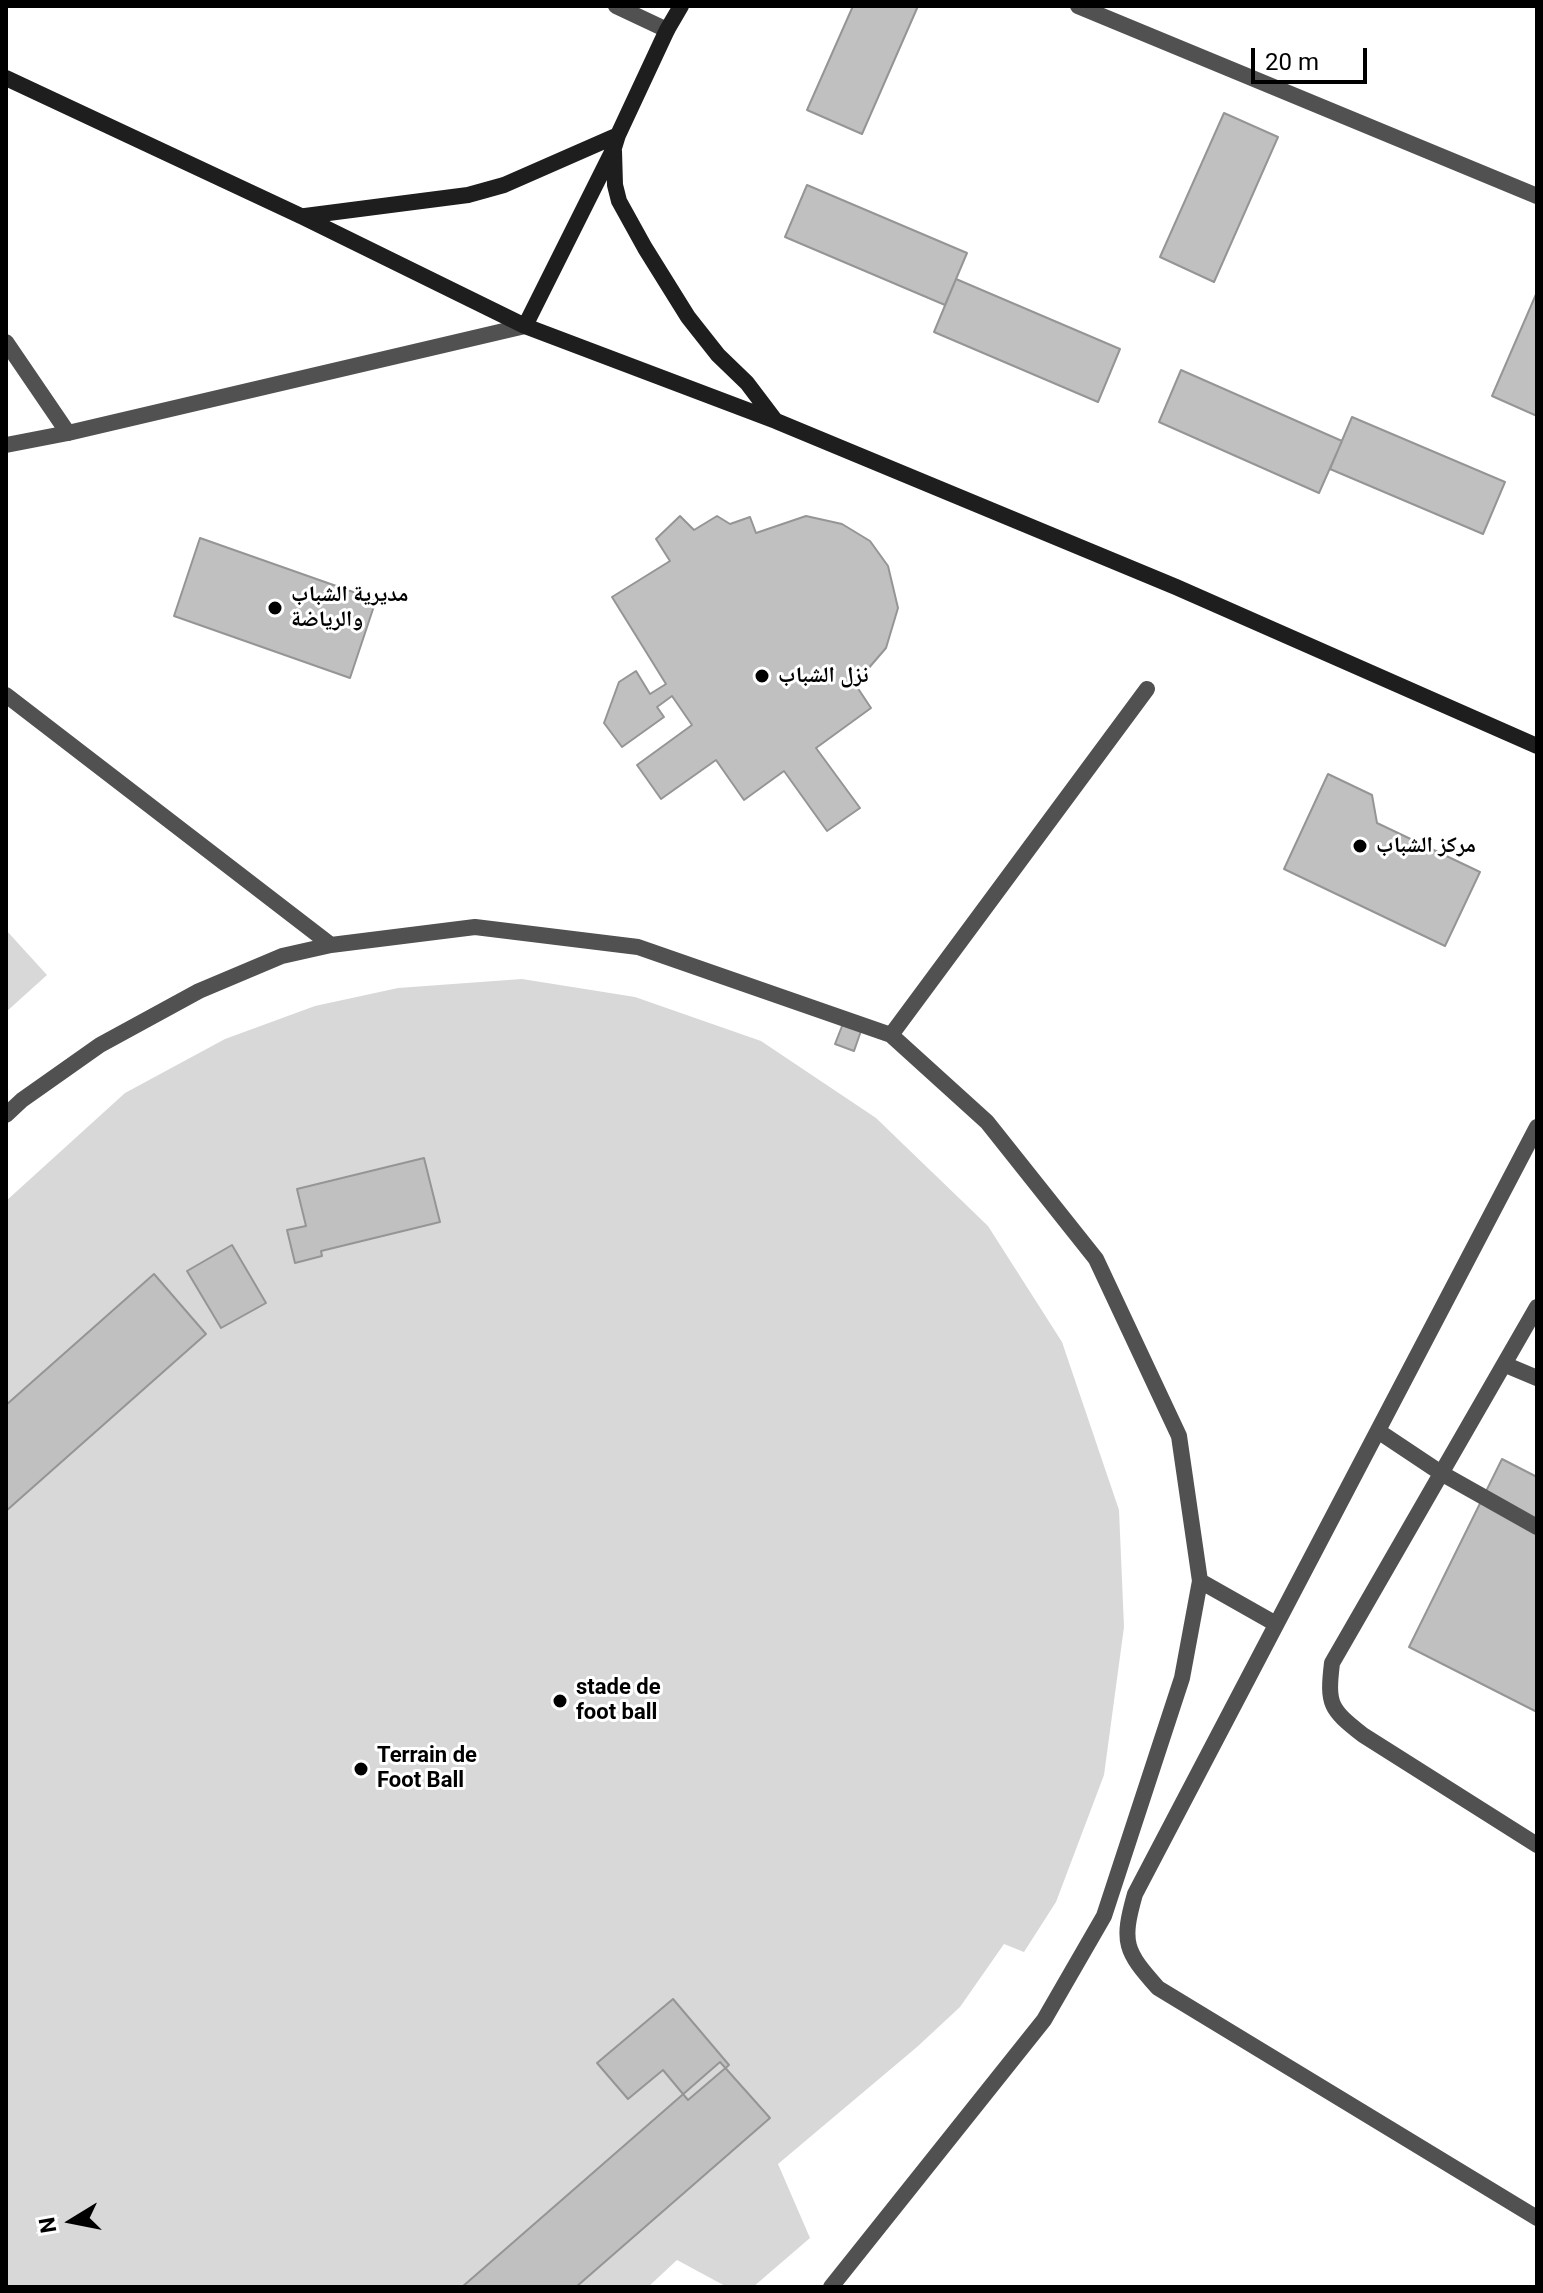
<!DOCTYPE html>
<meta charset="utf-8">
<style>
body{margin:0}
#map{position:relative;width:1543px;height:2293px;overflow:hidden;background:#fff;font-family:Roboto,sans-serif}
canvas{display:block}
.frame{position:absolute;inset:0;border:8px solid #000;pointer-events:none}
.north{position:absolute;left:32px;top:2181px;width:80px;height:80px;-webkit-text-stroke:6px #fff;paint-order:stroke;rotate:260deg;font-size:22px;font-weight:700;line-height:32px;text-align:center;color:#000}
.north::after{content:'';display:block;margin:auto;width:28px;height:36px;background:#000;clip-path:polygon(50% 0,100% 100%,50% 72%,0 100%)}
.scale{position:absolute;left:1251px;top:48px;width:116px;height:36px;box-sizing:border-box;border:4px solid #000;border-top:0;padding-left:10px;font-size:24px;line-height:28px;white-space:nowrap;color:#000;-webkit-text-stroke:6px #fff;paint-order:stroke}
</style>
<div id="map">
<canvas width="1543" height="2293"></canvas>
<div class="frame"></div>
<div class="north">N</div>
<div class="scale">20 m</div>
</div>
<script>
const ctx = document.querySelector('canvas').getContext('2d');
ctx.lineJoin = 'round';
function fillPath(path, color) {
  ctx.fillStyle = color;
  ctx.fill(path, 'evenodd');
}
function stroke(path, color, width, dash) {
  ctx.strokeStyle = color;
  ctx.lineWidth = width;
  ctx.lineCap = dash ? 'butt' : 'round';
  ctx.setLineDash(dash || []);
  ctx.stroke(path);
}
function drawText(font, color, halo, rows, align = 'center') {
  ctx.font = font + ' Roboto,"Noto Naskh Arabic",sans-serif';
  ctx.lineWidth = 6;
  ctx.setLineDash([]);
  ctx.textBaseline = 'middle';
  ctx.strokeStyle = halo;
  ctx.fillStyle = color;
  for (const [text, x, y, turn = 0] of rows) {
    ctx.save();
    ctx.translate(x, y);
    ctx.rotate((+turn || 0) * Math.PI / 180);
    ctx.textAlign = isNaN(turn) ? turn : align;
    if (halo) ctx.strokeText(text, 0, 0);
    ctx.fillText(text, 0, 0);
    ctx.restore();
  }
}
fillPath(new Path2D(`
 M 6,930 L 47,975 L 6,1012 Z
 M 522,979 L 635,997 L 761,1041 L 876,1118 L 988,1226 L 1062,1342 L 1119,1510 L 1124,1627 L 1104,1775 L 1056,1902 L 1024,1952 L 1004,1944 L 960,2007 L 917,2047 L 778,2164 L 810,2238 L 753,2287 L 727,2287 L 677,2260 L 648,2287 L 6,2287 L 6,1201 L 125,1093 L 225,1039 L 315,1006 L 398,988 Z`), '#d8d8d8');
const building = new Path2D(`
 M 853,6 L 918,6 L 862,134 L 807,110 Z
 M 1224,113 L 1278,137 L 1214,282 L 1160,257 Z
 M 807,185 L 967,253 L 945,305 L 785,237 Z
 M 956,279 L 1120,349 L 1098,402 L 934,332 Z
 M 1537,292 L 1537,416 L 1492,396 Z
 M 1181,370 L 1342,441 L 1319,493 L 1159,422 Z
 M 1352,417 L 1505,482 L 1483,534 L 1330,469 Z
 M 680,516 L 694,530 L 717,516 L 730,524 L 750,517 L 756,533 L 806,516 L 842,524 L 870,541 L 888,566 L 898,608 L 886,648 L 855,684 L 871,708 L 816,748 L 860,808 L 827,831 L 784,771 L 744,800 L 716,760 L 661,799 L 637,765 L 692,725 L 672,696 L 657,707 L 664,717 L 622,747 L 604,723 L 619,682 L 636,671 L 650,694 L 666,684 L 612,597 L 670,561 L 656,539 Z
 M 200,538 L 376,600 L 350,678 L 174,616 Z
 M 1328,774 L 1372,795 L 1377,823 L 1480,872 L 1445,946 L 1284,869 Z
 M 844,1021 L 862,1028 L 854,1051 L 835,1044 Z
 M 424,1158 L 440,1222 L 321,1251 L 322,1256 L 295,1263 L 287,1230 L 306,1226 L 297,1189 Z
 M 232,1245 L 266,1303 L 221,1328 L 187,1271 Z
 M 154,1274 L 206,1334 L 6,1511 L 6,1405 Z
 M 1502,1459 L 1537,1477 L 1537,1712 L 1409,1647 Z
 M 673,1999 L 729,2065 L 688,2100 L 663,2070 L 628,2099 L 597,2063 Z
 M 720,2062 L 770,2118 L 576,2287 L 462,2287 Z`);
fillPath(building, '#c0c0c0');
stroke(building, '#959595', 2);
stroke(new Path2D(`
 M 6,342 L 68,433
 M 6,695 L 331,945
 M 891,1035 L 1147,689
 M 6,1115 L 22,1100 L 100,1045 L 199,991 L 282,956 L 331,945 L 475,927 L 638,947 L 891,1035 L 987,1122 L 1096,1259 L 1179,1436 L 1200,1581 L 1182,1678 L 1104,1916 L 1044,2020 L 831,2287
 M 1200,1581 L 1276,1624`), '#515151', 16);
stroke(new Path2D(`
 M 616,6 L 667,30
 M 1078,6 L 1537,196
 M 6,445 L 68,433 L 525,326
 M 1537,1127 L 1135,1894 C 1121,1943 1125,1951 1158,1988 L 1537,2218
 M 1537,1307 L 1332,1663 C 1327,1705 1330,1709 1363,1735 L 1537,1845
 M 1506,1365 L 1537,1378
 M 1378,1431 L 1441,1473 L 1537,1527`), '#515151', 16);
stroke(new Path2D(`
 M 6,78 L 303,217 L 525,326 L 776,421 L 1176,587 L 1537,746
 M 614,151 L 615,185 L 619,201 L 645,248 L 688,317 L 718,355 L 747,383 L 775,420
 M 305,216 L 468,195 L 504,185 L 618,135
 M 525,326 L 614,148 L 618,135 L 667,30 L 681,6`), '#1e1e1e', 16);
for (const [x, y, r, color] of [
 [275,608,8,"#000"],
 [762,676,8,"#000"],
 [1360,846,8,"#000"],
 [560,1701,8,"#000"],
 [361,1769,8,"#000"]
]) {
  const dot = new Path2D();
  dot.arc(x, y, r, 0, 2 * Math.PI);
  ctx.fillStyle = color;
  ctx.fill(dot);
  stroke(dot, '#fff', 3);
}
drawText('bold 22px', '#000', '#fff', [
 ["مديرية الشباب",291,595],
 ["والرياضة",291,620],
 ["نزل الشباب",778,676],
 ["مركز الشباب",1376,846],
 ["stade de",576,1688],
 ["foot ball",576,1713],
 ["Terrain de",377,1756],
 ["Foot Ball",377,1781]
], 'left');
</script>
